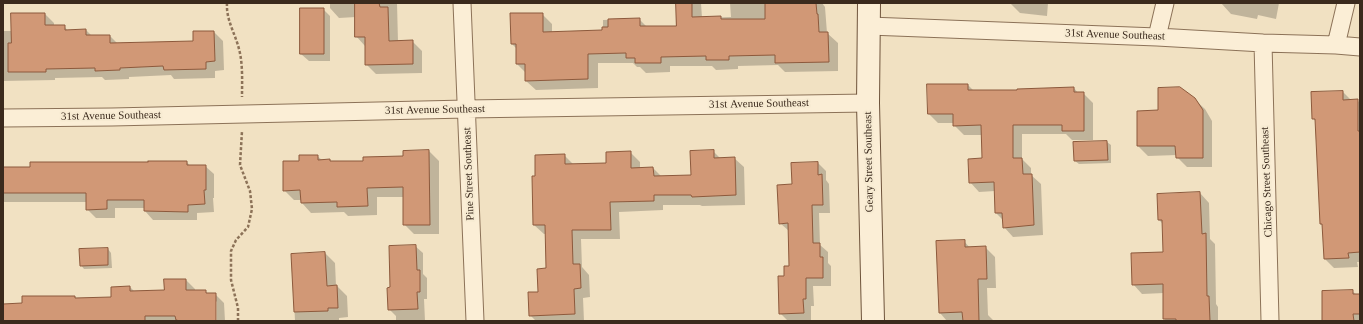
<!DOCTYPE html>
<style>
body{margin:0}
#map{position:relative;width:1363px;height:324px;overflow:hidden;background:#f1e1c2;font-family:Georgia,serif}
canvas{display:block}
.frame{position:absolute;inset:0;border:4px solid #3b2a1d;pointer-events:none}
</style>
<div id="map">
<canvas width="1363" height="324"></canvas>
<div class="frame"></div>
</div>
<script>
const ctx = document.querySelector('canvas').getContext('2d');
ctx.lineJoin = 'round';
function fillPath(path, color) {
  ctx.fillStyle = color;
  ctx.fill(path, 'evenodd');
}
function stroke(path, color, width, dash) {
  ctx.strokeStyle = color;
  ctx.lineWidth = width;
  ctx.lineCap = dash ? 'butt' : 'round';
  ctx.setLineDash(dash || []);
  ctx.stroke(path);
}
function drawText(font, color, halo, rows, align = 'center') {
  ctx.font = font + ' Georgia,serif';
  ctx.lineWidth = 4;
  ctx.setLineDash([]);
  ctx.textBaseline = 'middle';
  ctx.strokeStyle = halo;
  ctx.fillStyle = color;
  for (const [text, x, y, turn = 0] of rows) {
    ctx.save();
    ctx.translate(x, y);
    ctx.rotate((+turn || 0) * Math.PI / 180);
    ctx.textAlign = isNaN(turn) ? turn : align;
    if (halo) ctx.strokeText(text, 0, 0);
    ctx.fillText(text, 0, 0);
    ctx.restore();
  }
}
fillPath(new Path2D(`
 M 330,3 L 397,3 L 398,42 L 412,41 L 422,51 L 422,73 L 376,74 L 366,64 L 365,46 L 356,36 L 356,17 L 339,18 L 330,8 Z
 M 677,3 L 701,3 L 702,18 L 731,17 L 730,3 L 822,3 L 825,7 L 827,33 L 838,43 L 838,71 L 785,72 L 778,65 L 738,66 L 738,69 L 716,70 L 712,66 L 670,66 L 670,72 L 646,73 L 640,67 L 637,67 L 633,63 L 598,63 L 598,88 L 536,90 L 526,81 L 526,73 L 517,64 L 517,49 L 512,44 L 542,14 L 552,24 L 552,33 L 603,31 L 603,20 L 639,19 L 647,27 L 677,27 Z
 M 1010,3 L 1048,3 L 1047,16 L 1020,13 Z
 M 1221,3 L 1279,3 L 1276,19 L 1258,15 L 1257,19 L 1231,14 Z
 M 323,9 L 330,16 L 330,61 L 309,61 L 301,54 Z
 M 45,14 L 54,23 L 54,26 L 64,26 L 68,31 L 86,30 L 92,36 L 110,36 L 118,44 L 194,42 L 214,32 L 223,41 L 224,70 L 215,71 L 215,78 L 174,79 L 171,75 L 129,77 L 129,79 L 105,80 L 102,77 L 55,78 L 55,80 L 3,81 L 3,31 L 12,31 Z
 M 928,85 L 968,85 L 974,91 L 1018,91 L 1074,88 L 1078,93 L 1083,93 L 1093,103 L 1093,140 L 1072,140 L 1066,134 L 1022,134 L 1022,159 L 1031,168 L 1031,175 L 1041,184 L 1043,235 L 1013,237 L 1004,227 L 1003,220 L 996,213 L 995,191 L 979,192 L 970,182 L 983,159 L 982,135 L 964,135 L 954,125 L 954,123 L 938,123 L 929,114 Z
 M 1343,92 L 1351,100 L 1357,100 L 1360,103 L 1360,262 L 1357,262 L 1358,267 L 1334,268 L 1325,259 L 1323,226 L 1321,224 L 1316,122 L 1313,118 Z
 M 1194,99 L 1205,109 L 1212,121 L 1212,167 L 1187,167 L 1177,157 L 1177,155 L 1148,156 L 1138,146 L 1159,111 Z
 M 1107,142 L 1111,145 L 1111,163 L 1079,164 L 1075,161 Z
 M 429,151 L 439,161 L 439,234 L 414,234 L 404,224 L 404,197 L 377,197 L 377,215 L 348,216 L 344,212 L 311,213 L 302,203 L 302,200 L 294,200 L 284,190 L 300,162 L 317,156 L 322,160 L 330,160 L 332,162 L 364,162 L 404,157 Z
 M 713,151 L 720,158 L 734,158 L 744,167 L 745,205 L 702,206 L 700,205 L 663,205 L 663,210 L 619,212 L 620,239 L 581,239 L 582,267 L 589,275 L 590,297 L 583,298 L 584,321 L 536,321 L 530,315 L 547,269 L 546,234 L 544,234 L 534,225 L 536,177 L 564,155 L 574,165 L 607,164 L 630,152 L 640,162 L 640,168 L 653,168 L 662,177 L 692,176 Z
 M 187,162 L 190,166 L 205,166 L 214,174 L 214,198 L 213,198 L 214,212 L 197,213 L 197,220 L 153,220 L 145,211 L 145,208 L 115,208 L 115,218 L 96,218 L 87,209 L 87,202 L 3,202 L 3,167 L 31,168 Z
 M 818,163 L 826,171 L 826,180 L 829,184 L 830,213 L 819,213 L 820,245 L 828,252 L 828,263 L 831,266 L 831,286 L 813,286 L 814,306 L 811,306 L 811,321 L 788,321 L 780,313 L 785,277 L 790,267 L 789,231 L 780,223 L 793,185 Z
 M 1200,193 L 1209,203 L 1210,239 L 1215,244 L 1216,304 L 1218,307 L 1218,321 L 1167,321 L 1164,319 L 1164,293 L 1142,294 L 1133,284 L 1164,253 L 1163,224 L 1159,220 L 1158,195 Z
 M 964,241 L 970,248 L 985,247 L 995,257 L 996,288 L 987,288 L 988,315 L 994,321 L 947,321 L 940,313 Z
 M 415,246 L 423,253 L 423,274 L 427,278 L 427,299 L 424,299 L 425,321 L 396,321 L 396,316 L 389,309 L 391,288 Z
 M 108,249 L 111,253 L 112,268 L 84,269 L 81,265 Z
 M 325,253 L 335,263 L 336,286 L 337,286 L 347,296 L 348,317 L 339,318 L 339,321 L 295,321 L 292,255 Z
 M 186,280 L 195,289 L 195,291 L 205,291 L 208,294 L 215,294 L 224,303 L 225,321 L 217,321 L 217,302 L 215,300 L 215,321 L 3,321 L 3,305 L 23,304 L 23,297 L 75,297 L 77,299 L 112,298 L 130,287 L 135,292 L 165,291 Z
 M 1352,291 L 1357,295 L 1360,295 L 1360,321 L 1323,321 Z`), '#0003');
const building = new Path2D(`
 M 355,3 L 379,3 L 380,7 L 388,7 L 389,41 L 413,40 L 413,64 L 365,65 L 365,37 L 355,37 Z
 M 676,3 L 692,3 L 692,17 L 721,16 L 721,19 L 765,19 L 765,3 L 816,3 L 817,14 L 818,14 L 819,32 L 828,32 L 829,62 L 775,63 L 775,55 L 729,56 L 729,60 L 706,60 L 706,56 L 661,57 L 661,63 L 635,63 L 635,58 L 626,58 L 626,53 L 588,54 L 588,79 L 525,81 L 525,64 L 516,64 L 516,44 L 511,44 L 510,13 L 543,13 L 543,32 L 602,30 L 602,27 L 608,27 L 608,19 L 640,18 L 640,26 L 676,26 Z
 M 300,8 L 324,8 L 324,54 L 300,54 Z
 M 11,13 L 45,13 L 45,25 L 65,25 L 65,30 L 86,29 L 86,35 L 110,35 L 110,43 L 193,41 L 193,31 L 214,31 L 215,61 L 206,62 L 206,69 L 164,70 L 163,66 L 120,68 L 120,70 L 95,71 L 95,68 L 46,69 L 46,72 L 8,72 L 8,43 L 11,43 Z
 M 927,84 L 968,84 L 968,90 L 1017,90 L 1017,89 L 1074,87 L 1074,92 L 1084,92 L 1084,131 L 1062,131 L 1062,125 L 1013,125 L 1013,158 L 1022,158 L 1023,174 L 1032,174 L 1034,225 L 1003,228 L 1002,213 L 995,213 L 994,182 L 969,183 L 968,159 L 982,158 L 981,125 L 953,126 L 953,114 L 928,114 Z
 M 1180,87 L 1195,98 L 1203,110 L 1203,158 L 1176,158 L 1175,146 L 1137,146 L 1137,111 L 1158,110 L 1158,88 Z
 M 1343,91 L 1343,100 L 1358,99 L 1358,131 L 1360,131 L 1360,252 L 1348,253 L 1349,258 L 1324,259 L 1322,224 L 1320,224 L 1315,119 L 1312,119 L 1311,92 Z
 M 1107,141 L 1108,160 L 1074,161 L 1073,142 Z
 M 429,150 L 430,225 L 403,225 L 403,187 L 367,188 L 368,206 L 337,207 L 337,202 L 301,203 L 300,190 L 283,191 L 283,161 L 299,161 L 299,155 L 318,155 L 318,160 L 330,159 L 330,161 L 363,161 L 363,157 L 403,156 L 403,151 Z
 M 714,150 L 714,158 L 735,157 L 736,195 L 692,197 L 691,195 L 654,195 L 654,201 L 610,202 L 611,230 L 572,230 L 573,264 L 580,264 L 581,288 L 574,289 L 575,314 L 529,316 L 528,292 L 538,292 L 537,269 L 546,268 L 545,225 L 533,225 L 532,176 L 535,176 L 535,155 L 565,154 L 565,164 L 606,163 L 606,152 L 631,151 L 631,168 L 653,167 L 654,176 L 691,175 L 690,151 Z
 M 148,161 L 187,161 L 187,165 L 206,165 L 206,190 L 204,190 L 205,204 L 188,205 L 188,212 L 144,211 L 144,200 L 107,200 L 107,209 L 86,210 L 86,193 L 3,193 L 3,167 L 30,167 L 30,162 L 148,162 Z
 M 818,162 L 818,175 L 822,174 L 823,205 L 812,205 L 813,243 L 820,243 L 820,257 L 823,257 L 823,278 L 806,278 L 806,299 L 803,299 L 804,313 L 779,314 L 778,276 L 784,276 L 784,266 L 789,266 L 788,223 L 779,224 L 777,185 L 792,184 L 791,163 Z
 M 1200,192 L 1202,234 L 1206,233 L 1207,296 L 1209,296 L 1210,321 L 1176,321 L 1176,319 L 1163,319 L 1163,284 L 1132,285 L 1131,253 L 1163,252 L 1162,220 L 1158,220 L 1157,194 Z
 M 965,240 L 965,247 L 986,246 L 987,279 L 978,279 L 979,321 L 963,321 L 962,312 L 939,313 L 936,241 Z
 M 416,245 L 417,270 L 420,270 L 420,292 L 417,292 L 418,309 L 388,310 L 387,288 L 390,287 L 389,246 Z
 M 108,248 L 108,265 L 80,266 L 79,249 Z
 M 325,252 L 327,286 L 337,285 L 338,308 L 328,308 L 328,311 L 294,312 L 291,254 Z
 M 164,279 L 186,279 L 186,290 L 206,290 L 206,293 L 216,293 L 216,321 L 180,321 L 176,320 L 175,316 L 145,316 L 145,321 L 3,321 L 3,304 L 22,303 L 22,296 L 75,296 L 75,298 L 111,297 L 111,287 L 130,286 L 130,291 L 164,290 Z
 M 1353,290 L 1353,294 L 1360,294 L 1360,314 L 1353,314 L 1354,321 L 1322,321 L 1322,291 Z`);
fillPath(building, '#d19876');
stroke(building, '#8c593c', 1);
const minor = new Path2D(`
 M 462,3 L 475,321
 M 869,26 L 1157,37 L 1263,43 L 1336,45 L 1360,47
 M 1157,37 L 1165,3
 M 1263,43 L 1270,321
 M 1336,45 L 1346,3
 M 3,118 L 112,117 L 466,109 L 868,103`);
const secondary = new Path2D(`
 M 869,3 L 868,103 L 873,321`);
stroke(minor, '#8c7258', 19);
stroke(secondary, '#6e533b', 24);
stroke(new Path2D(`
 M 227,3 C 226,20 235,33 239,49 C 243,64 242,81 242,97
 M 238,321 L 238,308 L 231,280 L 231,251 L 236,240 L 248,227 L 252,209 L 250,191 L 240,165 L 242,131`), '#8c7258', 2.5, [3, 2]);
stroke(minor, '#fbeed6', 17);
stroke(secondary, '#fbeed6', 22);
drawText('11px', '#3b2a1d', '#f7ebd2', [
 ["31st Avenue Southeast",1115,35,2],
 ["31st Avenue Southeast",759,104,-1],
 ["31st Avenue Southeast",435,110,-1],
 ["31st Avenue Southeast",111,116,-1],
 ["Geary Street Southeast",869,162,-91],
 ["Pine Street Southeast",469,174,-92],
 ["Chicago Street Southeast",1267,182,-92]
]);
</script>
